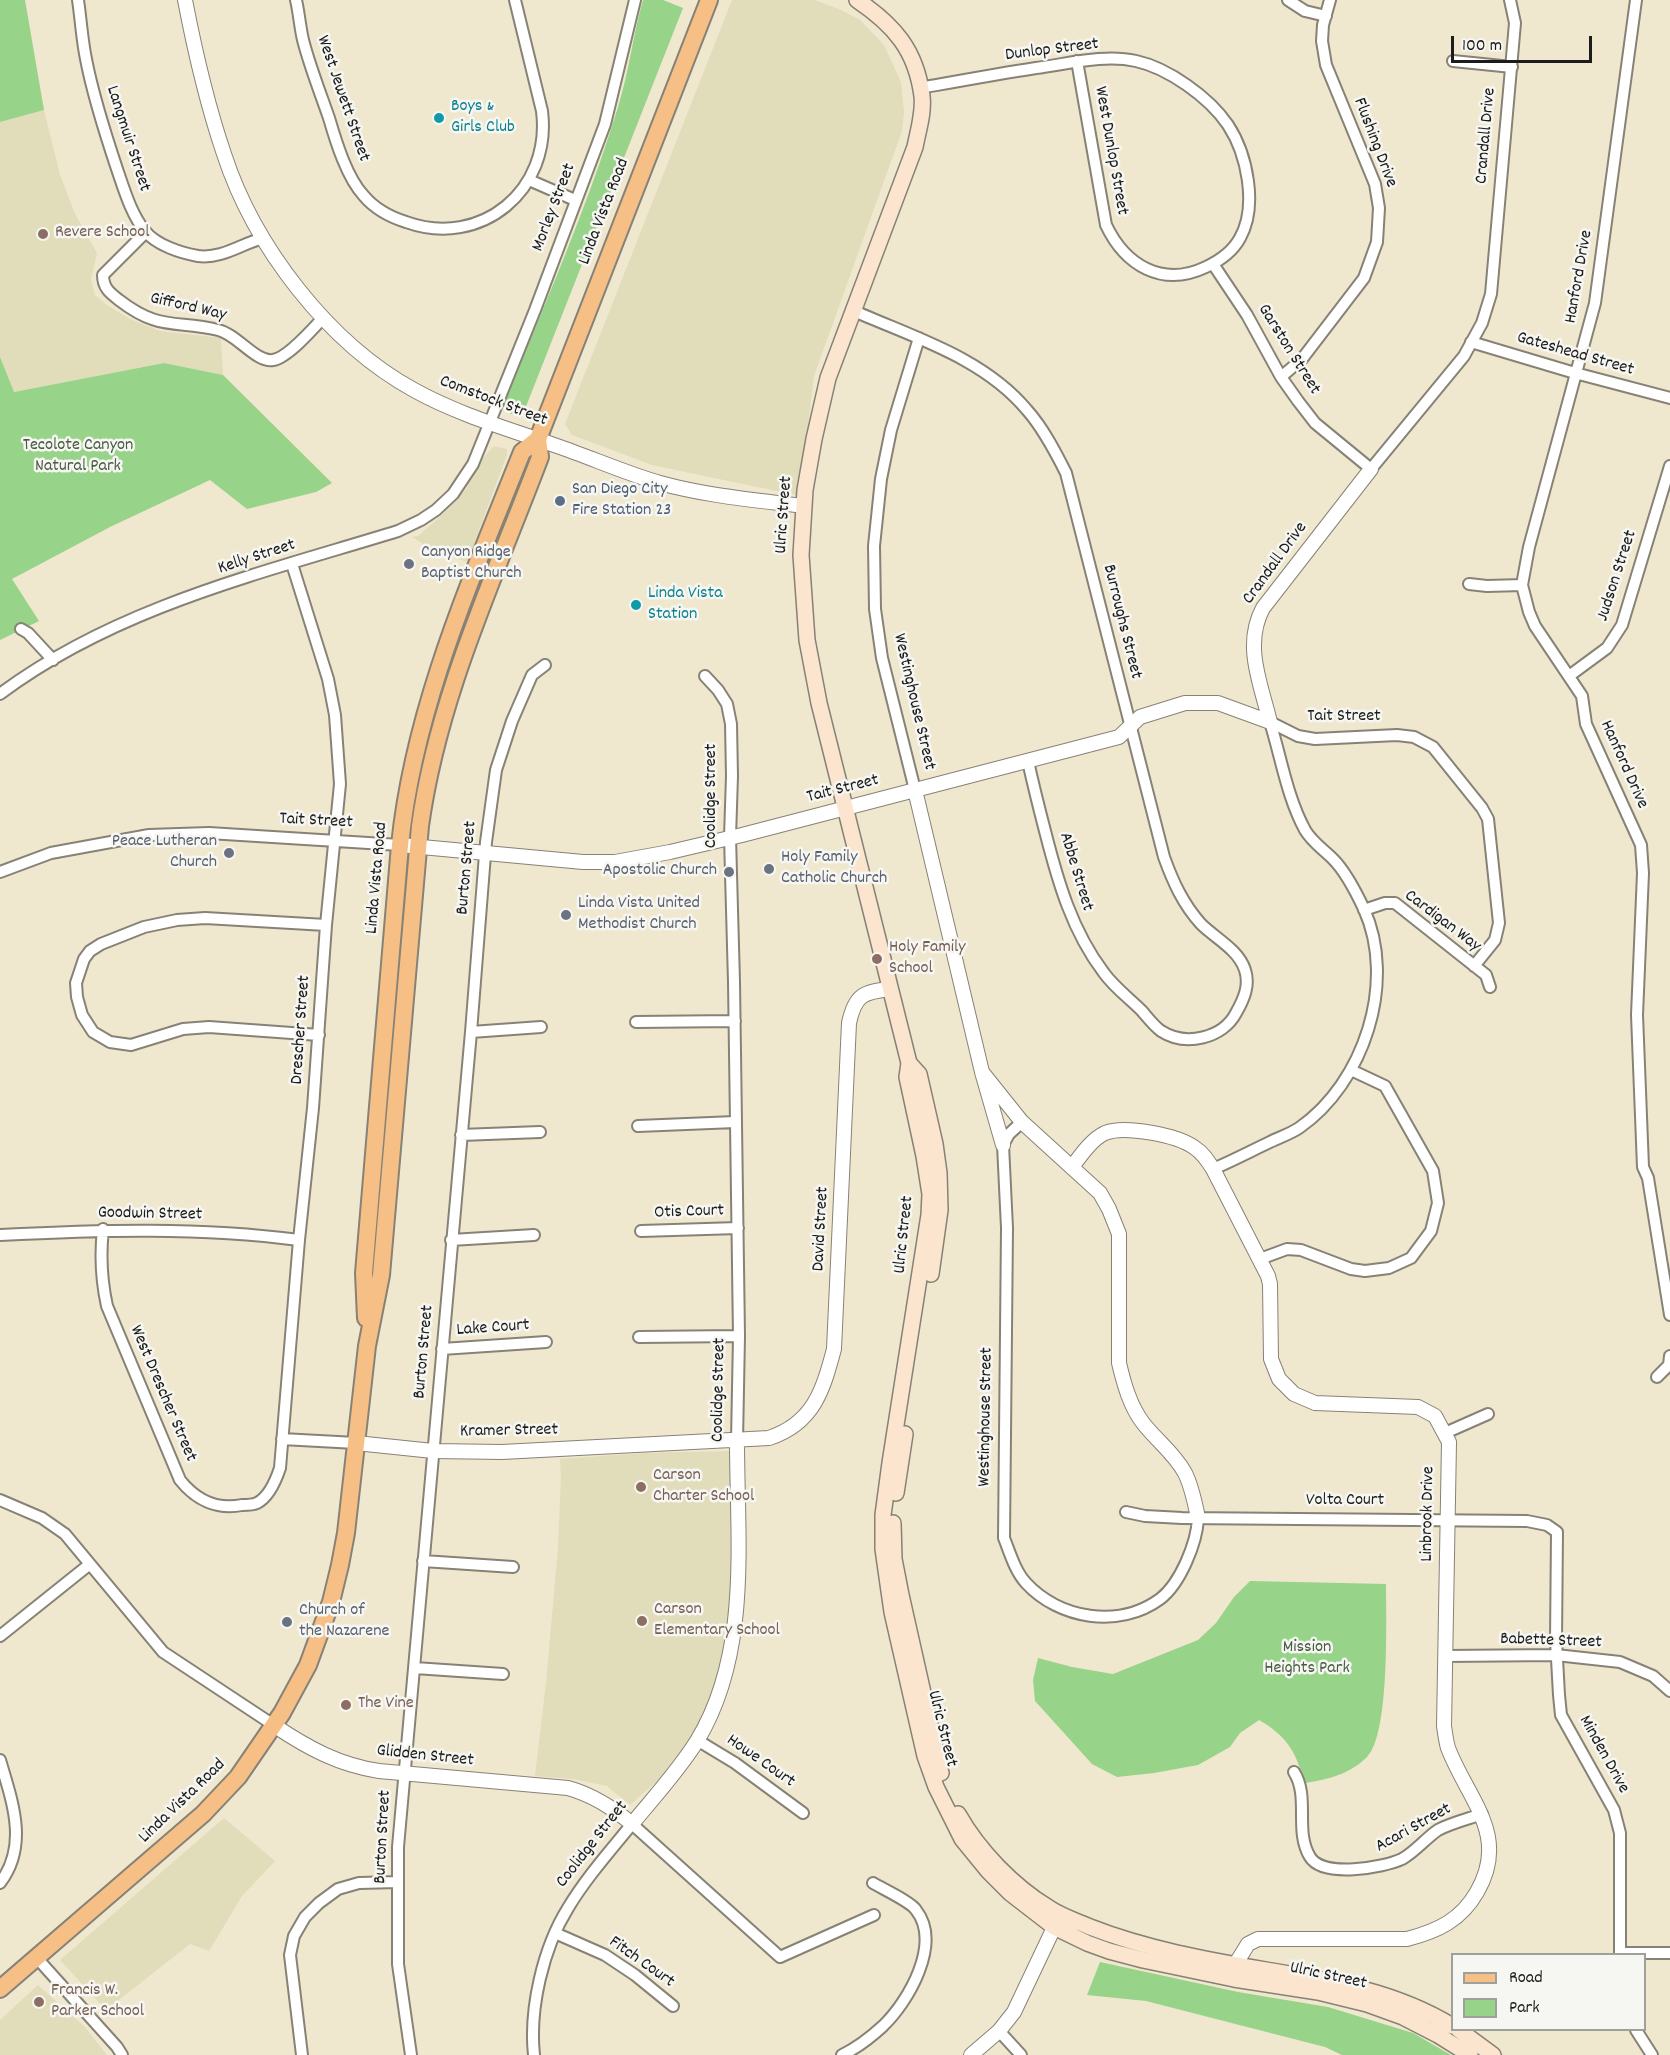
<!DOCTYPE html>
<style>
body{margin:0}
#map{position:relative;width:1670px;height:2055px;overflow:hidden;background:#f0e7cf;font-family:Dekko,sans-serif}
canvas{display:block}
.legend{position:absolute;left:1451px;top:1953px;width:195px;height:78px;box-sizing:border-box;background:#f6f6f2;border:2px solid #9f9f9c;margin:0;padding:8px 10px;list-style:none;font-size:18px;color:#1c1c1c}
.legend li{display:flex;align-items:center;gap:12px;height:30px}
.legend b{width:30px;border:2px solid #9f9f9c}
.scale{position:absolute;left:1451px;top:36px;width:141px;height:27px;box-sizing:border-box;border:3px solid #1c1c1c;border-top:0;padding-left:8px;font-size:18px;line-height:21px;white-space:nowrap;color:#1c1c1c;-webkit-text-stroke:4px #f6f6f2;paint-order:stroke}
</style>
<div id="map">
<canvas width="1670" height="2055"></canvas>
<ul class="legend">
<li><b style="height:8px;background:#f5bf86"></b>Road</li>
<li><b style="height:16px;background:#97d388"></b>Park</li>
</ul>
<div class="scale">100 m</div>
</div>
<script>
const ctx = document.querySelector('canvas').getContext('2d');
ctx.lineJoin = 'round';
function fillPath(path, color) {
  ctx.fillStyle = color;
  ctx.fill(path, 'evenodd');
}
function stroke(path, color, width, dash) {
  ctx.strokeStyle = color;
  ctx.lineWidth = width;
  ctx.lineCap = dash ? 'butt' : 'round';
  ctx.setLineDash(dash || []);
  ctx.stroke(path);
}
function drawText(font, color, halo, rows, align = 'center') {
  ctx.font = font + ' Dekko,sans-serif';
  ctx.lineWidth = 5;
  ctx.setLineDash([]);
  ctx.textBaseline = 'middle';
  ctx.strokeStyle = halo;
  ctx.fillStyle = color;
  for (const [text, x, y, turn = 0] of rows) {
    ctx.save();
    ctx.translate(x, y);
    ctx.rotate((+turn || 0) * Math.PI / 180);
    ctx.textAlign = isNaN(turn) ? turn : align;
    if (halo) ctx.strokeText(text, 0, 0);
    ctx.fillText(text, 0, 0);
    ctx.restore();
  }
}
fillPath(new Path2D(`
 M 732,0 L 815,0 L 841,10 L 860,20 L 884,45 L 901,82 L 904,112 L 902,131 L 814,376 L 800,496 L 652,465 L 572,435 L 565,424 Z
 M 44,110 L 60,175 L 75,214 L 97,253 L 91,279 L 95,295 L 107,305 L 130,319 L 160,331 L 221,338 L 223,375 L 164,363 L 13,392 L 0,357 L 0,122 Z
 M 494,446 L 507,449 L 507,455 L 467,562 L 431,549 L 412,537 L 418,536 L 442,515 L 466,489 L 482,459 Z
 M 731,1451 L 733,1490 L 730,1645 L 701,1725 L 663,1776 L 630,1805 L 607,1786 L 573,1779 L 535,1776 L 546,1683 L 558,1548 L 561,1478 L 560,1459 L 645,1453 Z
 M 224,1818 L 275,1861 L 242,1896 L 209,1951 L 190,1944 L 106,2010 L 60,1960 Z
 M 38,1985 L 85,2027 L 107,2055 L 0,2055 L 0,2020 Z`), '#e1dcba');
fillPath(new Path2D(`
 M 0,0 L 25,0 L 44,110 L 0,122 Z
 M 643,0 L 663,0 L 683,8 L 525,409 L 523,413 L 511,414 L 503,406 C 543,308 587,209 618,107 C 629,72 633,35 643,0 Z
 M 0,357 L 14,392 L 164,363 L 223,375 L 332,483 L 316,492 L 247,509 L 210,480 L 110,527 L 12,579 L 39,621 L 0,640 Z
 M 1250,1581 L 1386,1584 C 1386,1619 1390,1734 1367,1757 C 1350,1774 1327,1780 1304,1783 C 1297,1753 1287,1736 1259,1720 L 1240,1733 L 1230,1747 L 1198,1765 L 1154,1773 L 1117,1777 L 1092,1764 L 1035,1701 L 1033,1680 L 1038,1658 L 1072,1667 L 1113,1674 L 1198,1640 L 1216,1623 L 1234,1597 Z
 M 1100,1962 L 1238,1992 L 1328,2007 L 1413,2033 L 1451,2055 L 1342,2055 L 1325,2047 L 1146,2001 L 1087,1995 Z`), '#97d388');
const minor = new Path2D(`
 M 78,0 C 81,20 82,40 86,59 C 93,96 105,133 117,169 C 124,189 131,214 145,231 C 156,245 181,253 198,256 C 222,259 241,244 263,238
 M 296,0 C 299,13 300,27 303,40 C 310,67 320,92 329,118 C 336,142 347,178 364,196 C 375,209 390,217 406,222 C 481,249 552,190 542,111 L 515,0
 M 1288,0 L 1305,11 L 1326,16
 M 1636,0 L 1595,303 L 1529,547 L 1522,585 L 1529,612 L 1535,626 L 1582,696 L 1586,724 L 1641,845 L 1643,873 L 1637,1015 L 1643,1167 L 1648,1178 L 1670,1315
 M 1453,61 L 1512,67
 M 920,88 C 959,81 997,74 1036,68 C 1068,64 1104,54 1136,61 C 1168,68 1209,97 1228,125 C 1247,154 1258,206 1240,238 C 1233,251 1219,261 1206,267 C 1162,288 1125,265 1106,225 L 1077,61
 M 529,180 L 575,200
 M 146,232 L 103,275 C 103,288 110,293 119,300 C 159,331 175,320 218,330 C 237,334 256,363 273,360 C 287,358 312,330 322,319
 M 1213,264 L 1247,315 L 1281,377 L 1298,401 L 1315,423 L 1371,469 L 1464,356 L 1482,323 L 1491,294 L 1515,23 L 1510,0
 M 852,310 C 912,337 983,357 1027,410 C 1043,428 1055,451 1066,473 L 1164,857 C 1173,882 1183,904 1201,924 C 1215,938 1239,950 1245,970 C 1250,985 1244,999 1236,1013 C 1223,1038 1186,1047 1161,1031 C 1154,1026 1148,1018 1142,1011 C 1130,999 1114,987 1104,973 C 1072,931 1058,882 1045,831 C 1039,808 1033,784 1028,761
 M 1471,342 L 1575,373 L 1670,398
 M 1281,377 L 1302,359 L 1364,278 L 1377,242 L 1379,208 L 1375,184 L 1326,65 L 1322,41 L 1323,25 L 1330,0
 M 1469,584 L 1487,586 L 1522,585
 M 21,629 L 28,633 L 53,660
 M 705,676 L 718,690 L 727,704 L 731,724 L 732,776 L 730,837 L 734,982 L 739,1336 L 737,1441
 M 1569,676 L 1607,648 L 1622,625 L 1670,466
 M 0,694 C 116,607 262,573 398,531 L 421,520 L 436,510 L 453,494 L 473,464 L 535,310 L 605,124 L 635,0
 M 1270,722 L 1298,736 L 1315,739 L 1397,735 L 1414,737 L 1433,747 L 1482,808 L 1488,819 L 1499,923 L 1495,940 L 1474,966
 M 915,790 L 882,658 L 875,609 L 874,546 L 881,479 L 891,430 L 919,338
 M 0,872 L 51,853 L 149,835 L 209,833 L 400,845
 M 1364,910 L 1385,903 L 1395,903 L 1486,975 L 1490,987
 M 636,1022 L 735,1021
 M 471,1032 L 541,1027
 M 319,1035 L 209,1027 L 183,1029 L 131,1045 L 110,1042 L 93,1032 L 82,1015 L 77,997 L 76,983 L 84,959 L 90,951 L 101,944 L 144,927 L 177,920 L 205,918 L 326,925
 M 1022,1122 L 1009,1134 L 1003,1145 L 1007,1228 L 1004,1538 C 1010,1553 1015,1571 1026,1583 C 1059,1619 1119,1629 1160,1599 C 1180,1584 1197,1543 1198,1518
 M 638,1126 L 735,1122
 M 461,1135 L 540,1132
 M 1213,1169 C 1232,1161 1251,1151 1270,1142 C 1280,1137 1290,1134 1299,1128 C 1364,1083 1397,982 1364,909 C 1356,892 1346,872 1333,859 C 1323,849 1312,842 1305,830 C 1287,797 1281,757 1270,722
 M 103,1229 C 100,1256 101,1279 107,1306 L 180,1480 C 196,1500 217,1510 242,1505 C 246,1505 253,1505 257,1503 C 269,1497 276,1480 280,1468 L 299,1240 L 313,1108 L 326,925 L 340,784 L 335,715 L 328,679 L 292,564
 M 641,1231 L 738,1228
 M 0,1235 C 99,1230 200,1227 299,1240
 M 451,1240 L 534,1235
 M 1260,1259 L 1287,1249 L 1301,1250 L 1351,1269 L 1365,1271 L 1389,1268 L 1411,1258 L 1431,1231 L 1438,1203 L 1433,1171 L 1385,1086 L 1351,1070
 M 639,1337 L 739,1336
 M 442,1349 L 546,1342
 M 1657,1377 L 1669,1365 L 1670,1356
 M 1445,1433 L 1488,1414
 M 282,1439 L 356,1443
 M 0,1500 L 42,1518 L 65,1534 L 163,1652 L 275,1726
 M 1126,1512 L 1145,1516 L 1182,1518 L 1527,1521 L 1547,1525 L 1557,1532 L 1556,1641 L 1559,1695 L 1561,1715 L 1614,1810 L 1620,1833 L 1620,1954
 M 423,1561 L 513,1567
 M 0,1636 L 90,1564
 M 1445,1656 L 1556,1655 L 1620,1662 L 1653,1676 L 1670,1691
 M 415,1668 L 503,1674
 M 697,1740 L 735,1763 L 803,1813
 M 0,1760 C 12,1801 29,1845 0,1883
 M 1294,1772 C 1310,1797 1294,1831 1310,1857 C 1323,1878 1383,1868 1402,1859 C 1415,1852 1426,1838 1438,1830 C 1451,1823 1468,1819 1482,1814
 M 555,1933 L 605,1955 L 635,1975 L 673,2006
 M 1620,1953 L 1670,1953
 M 36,1957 L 117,2047 L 122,2055
 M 1636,2030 L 1652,2055
 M 999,2031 L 1021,2055
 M 302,2055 L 290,1955 L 294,1936 L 305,1917 L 319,1903 L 338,1889 L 359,1883 L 398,1882
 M 411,2055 L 398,1964 L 398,1847 L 471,1032 L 486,842 L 496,770 L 512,721 L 532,675 L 545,665
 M 534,2055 C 529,2009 543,1948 568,1908 C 586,1878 610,1851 632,1824 L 780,1957 L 874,1915
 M 842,2055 C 857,2048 871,2037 883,2026 C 909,2001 942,1943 916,1910 C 911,1902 883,1889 873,1883`);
const tertiary = new Path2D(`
 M 185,0 C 195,52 207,104 224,154 C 254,246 328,343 414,390 C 459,415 509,429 557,446 C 592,458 625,473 660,483 C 707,496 755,500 803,506
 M 1270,722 C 1261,684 1243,645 1263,608 L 1371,469
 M 915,790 L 982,1072 L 1003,1145
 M 400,845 L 583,862 L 615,862 L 670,852 L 742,835 L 1119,737 L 1140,717 L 1185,703 L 1218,703 L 1270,722
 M 982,1072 L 1022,1122 L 1100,1193 L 1109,1209 L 1119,1234 L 1119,1363 C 1124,1384 1130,1406 1143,1423 C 1157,1441 1174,1453 1185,1473 C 1192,1487 1195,1503 1198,1518
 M 1072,1167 C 1081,1155 1092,1139 1105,1133 C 1124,1125 1178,1135 1195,1148 C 1203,1153 1208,1161 1213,1169 L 1268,1276 L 1270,1284 L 1271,1359 L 1279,1379 L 1294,1394 L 1315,1403 L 1418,1407 L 1435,1416 L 1449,1442 L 1444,1726 C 1445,1733 1446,1741 1448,1748 C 1468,1800 1510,1835 1477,1892 C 1461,1920 1438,1931 1407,1939 L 1258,1939 L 1248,1944 L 1235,1965
 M 356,1443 L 433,1451 L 502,1452 L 769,1438 C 814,1423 823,1390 834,1349 L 849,1023 C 855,995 863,992 890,989
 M 275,1726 C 308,1748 339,1765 379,1771 L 568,1788 C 593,1795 612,1807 632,1824 C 654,1797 679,1770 697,1741 C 751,1652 737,1540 737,1441
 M 971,2055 L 999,2031 L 1014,2012 L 1059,1917`);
const secondary = new Path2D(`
 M 857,0 C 894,25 916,50 922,96 C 924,113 918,131 915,147 L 828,378 L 814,439 L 805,490 L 801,555 L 807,640 L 819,703 L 909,1063 L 907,1077 L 924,1156 L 930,1194 L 929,1215 L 890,1463 L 883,1515 L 883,1549 L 892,1612 L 925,1756 L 936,1787 L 962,1839 L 989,1872 L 1010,1893 L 1054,1927 L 1087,1943 L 1109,1951 L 1143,1960 L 1234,1979 L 1318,1992 L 1367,2004 L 1403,2017 L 1438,2035 L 1470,2055
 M 909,1063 L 919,1074 L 935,1144 L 939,1173 L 940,1210 L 931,1274
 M 896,1493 L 905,1434
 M 893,1523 L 894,1559 L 901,1595 L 941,1773
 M 958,1814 C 979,1851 1013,1886 1049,1908 C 1061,1916 1076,1921 1090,1927 C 1146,1949 1207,1960 1266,1970 C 1331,1981 1395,1991 1452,2026
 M 1459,2030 L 1493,2055`);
const primary = new Path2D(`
 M 366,1318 L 364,1273 L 400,845 C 414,707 471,580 522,452 L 538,439
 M 0,1989 L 203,1814 L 238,1777 L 282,1713 L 308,1665 L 331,1602 L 340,1565 L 346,1533 L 367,1346 L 381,1275 L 420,826 C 438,696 494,579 540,457 L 538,439 L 709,0`);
stroke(minor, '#868276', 14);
stroke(tertiary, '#868276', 16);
stroke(secondary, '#868276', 18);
stroke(primary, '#868276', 20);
stroke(minor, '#fff', 10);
stroke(tertiary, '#fff', 14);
stroke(secondary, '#fbe5cf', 15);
stroke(primary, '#f5bf86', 16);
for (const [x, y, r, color] of [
 [439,118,6,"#0f9aa8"],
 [43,234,6,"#8d6e63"],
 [560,501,6,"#5c6f8a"],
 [409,564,6,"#6b7280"],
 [636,605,6,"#0f9aa8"],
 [229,853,6,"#6b7280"],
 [769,869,6,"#6b7280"],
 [729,872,6,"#6b7280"],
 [566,915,6,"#6b7280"],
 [877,959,6,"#8d6e63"],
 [641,1487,6,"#8d6e63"],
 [642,1621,6,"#8d6e63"],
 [287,1622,6,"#6b7280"],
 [346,1705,6,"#8d6e63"],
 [39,2002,6,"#8d6e63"]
]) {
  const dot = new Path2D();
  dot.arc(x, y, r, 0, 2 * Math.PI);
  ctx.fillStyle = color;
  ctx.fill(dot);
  stroke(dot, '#f6f6f2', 2);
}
drawText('18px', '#1c1c1c', '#f6f6f2', [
 ["Dunlop Street",1052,51,-7],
 ["West Jewett Street",342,99,71],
 ["Crandall Drive",1487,136,-85],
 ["Langmuir Street",127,139,72],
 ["Flushing Drive",1374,143,69],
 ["West Dunlop Street",1110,151,80],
 ["Morley Street",555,208,-69],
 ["Linda Vista Road",605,212,-69],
 ["Hanford Drive",1580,277,-80],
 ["Gifford Way",188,308,13],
 ["Garston Street",1288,350,58],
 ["Gateshead Street",1575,355,16],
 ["Comstock Street",493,402,21],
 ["Ulric Street",785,515,-86],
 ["Kelly Street",257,558,-18],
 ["Crandall Drive",1276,564,-54],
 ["Judson Street",1618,576,-72],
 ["Burroughs Street",1121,622,76],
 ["Westinghouse Street",913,702,77],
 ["Tait Street",1344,718],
 ["Hanford Drive",1623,765,66],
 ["Tait Street",843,790,-14],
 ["Coolidge Street",713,796,-90],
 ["Tait Street",316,822,3],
 ["Burton Street",468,868,-85],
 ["Abbe Street",1075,872,73],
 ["Linda Vista Road",378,878,-85],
 ["Cardigan Way",1442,922,37],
 ["Drescher Street",302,1030,-86],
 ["Otis Court",689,1213,-2],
 ["Goodwin Street",150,1215,1],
 ["David Street",822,1229,-87],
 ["Ulric Street",905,1235,-84],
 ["Lake Court",493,1329,-4],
 ["Burton Street",425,1352,-85],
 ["Coolidge Street",720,1390,-89],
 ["West Drescher Street",162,1394,67],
 ["Westinghouse Street",987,1417,-89],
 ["Kramer Street",509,1432,-1],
 ["Volta Court",1345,1502],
 ["Linbrook Drive",1429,1514,-89],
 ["Babette Street",1551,1642,2],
 ["Ulric Street",941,1729,76],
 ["Minden Drive",1603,1755,61],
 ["Glidden Street",425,1757,6],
 ["Howe Court",760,1762,35],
 ["Linda Vista Road",183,1802,-44],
 ["Acari Street",1414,1829,-29],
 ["Burton Street",384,1837,-87],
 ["Coolidge Street",593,1845,-52],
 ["Fitch Court",641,1963,35],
 ["Ulric Street",1328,1977,12]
]);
drawText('18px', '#0d838f', '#f6f6f2', [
 ["Boys &",451,108],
 ["Girls Club",451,129],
 ["Linda Vista",648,595],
 ["Station",648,616]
], 'left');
drawText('18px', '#785e54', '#f6f6f2', [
 ["Revere School",55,234],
 ["Holy Family",889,949],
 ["School",889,970],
 ["Carson",653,1477],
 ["Charter School",653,1498],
 ["Carson",654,1611],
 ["Elementary School",654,1632],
 ["The Vine",358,1705],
 ["Francis W.",51,1992],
 ["Parker School",51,2013]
], 'left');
drawText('18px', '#475c42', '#f6f6f2', [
 ["Tecolote Canyon",78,447],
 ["Natural Park",78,468],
 ["Mission",1307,1649],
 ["Heights Park",1307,1670]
]);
drawText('18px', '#4e5e75', '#f6f6f2', [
 ["San Diego City",572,491],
 ["Fire Station 23",572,512]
], 'left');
drawText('18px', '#5b616d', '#f6f6f2', [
 ["Canyon Ridge",421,554],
 ["Baptist Church",421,575],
 ["Peace Lutheran",217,843,"right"],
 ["Church",217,864,"right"],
 ["Holy Family",781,859],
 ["Catholic Church",781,880],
 ["Apostolic Church",717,872,"right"],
 ["Linda Vista United",578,905],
 ["Methodist Church",578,926],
 ["Church of",299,1612],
 ["the Nazarene",299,1633]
], 'left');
</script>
